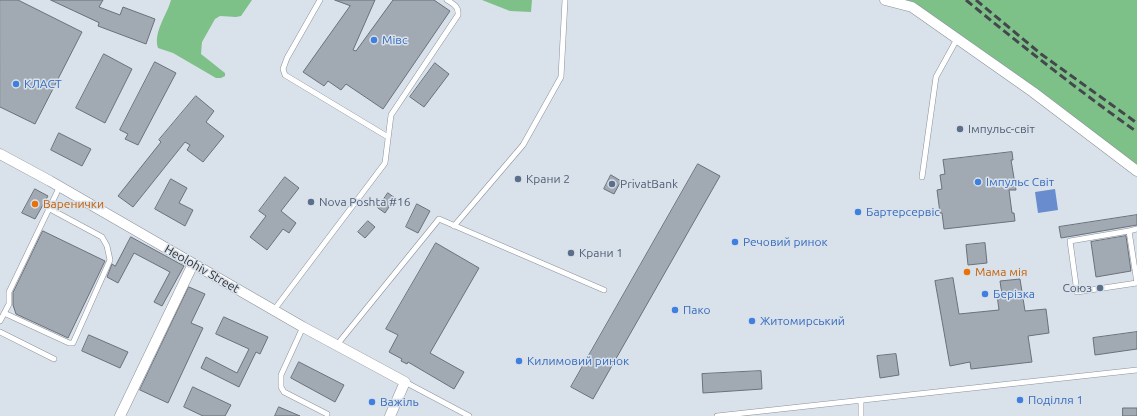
<!DOCTYPE html>
<meta charset="utf-8">
<style>
body{margin:0}
canvas{display:block;background:#d9e1ea}
</style>
<canvas width="1137" height="416"></canvas>
<script>
const ctx = document.querySelector('canvas').getContext('2d');
ctx.lineJoin = 'round';
function fillPath(path, color) {
  ctx.fillStyle = color;
  ctx.fill(path, 'evenodd');
}
function stroke(path, color, width, dash) {
  ctx.strokeStyle = color;
  ctx.lineWidth = width;
  ctx.lineCap = dash ? 'butt' : 'round';
  ctx.setLineDash(dash || []);
  ctx.stroke(path);
}
function drawText(font, color, halo, rows, align = 'center') {
  ctx.font = font + ' Ubuntu,sans-serif';
  ctx.lineWidth = 3;
  ctx.setLineDash([]);
  ctx.textBaseline = 'middle';
  ctx.strokeStyle = halo;
  ctx.fillStyle = color;
  for (const [text, x, y, turn = 0] of rows) {
    ctx.save();
    ctx.translate(x, y);
    ctx.rotate((+turn || 0) * Math.PI / 180);
    ctx.textAlign = isNaN(turn) ? turn : align;
    if (halo) ctx.strokeText(text, 0, 0);
    ctx.fillText(text, 0, 0);
    ctx.restore();
  }
}
fillPath(new Path2D(`
 M 171,0 L 252,0 L 241,16 L 236,17 L 220,16 L 215,19 L 202,42 L 201,54 L 225,73 L 225,76 L 221,78 L 216,78 L 173,53 L 158,48 C 153,32 167,15 171,0 Z
 M 482,0 L 532,0 L 531,12 L 510,11 Z
 M 885,0 L 1137,0 L 1137,171 L 912,7 Z`), '#7dc189');
fillPath(new Path2D(`
 M 1055,189 L 1058,210 L 1038,213 L 1035,192 Z`), '#688cce');
const building = new Path2D(`
 M 0,0 L 18,0 L 82,32 L 35,124 L 0,107 Z
 M 51,0 L 103,0 L 99,7 L 120,15 L 123,7 L 155,19 L 146,44 L 98,26 L 99,23 Z
 M 335,0 L 375,0 L 353,50 L 356,51 L 393,0 L 434,0 L 450,11 L 383,109 L 346,84 L 341,90 L 328,81 L 324,86 L 303,72 L 350,6 Z
 M 104,54 L 132,69 L 105,123 L 76,108 Z
 M 155,62 L 176,73 L 138,145 L 125,139 L 128,134 L 120,130 Z
 M 435,63 L 449,74 L 424,107 L 410,97 Z
 M 196,96 L 214,111 L 206,122 L 224,136 L 203,162 L 187,150 L 190,145 L 185,142 L 133,207 L 118,196 L 161,142 L 159,140 Z
 M 59,133 L 91,149 L 82,166 L 51,150 Z
 M 1012,152 L 1013,160 L 1011,160 L 1016,190 L 1009,190 L 1012,213 L 1014,213 L 1015,221 L 944,229 L 942,213 L 940,213 L 937,190 L 942,189 L 940,175 L 945,174 L 943,160 Z
 M 698,164 L 720,176 L 593,399 L 571,387 Z
 M 611,175 L 621,181 L 614,194 L 604,189 Z
 M 285,177 L 299,188 L 281,211 L 296,223 L 289,233 L 283,229 L 267,250 L 250,237 L 266,216 L 259,211 Z
 M 171,179 L 187,188 L 179,203 L 193,210 L 185,226 L 155,209 Z
 M 35,189 L 48,196 L 35,219 L 22,213 Z
 M 388,193 L 395,198 L 385,213 L 378,208 Z
 M 417,204 L 430,211 L 418,233 L 406,227 Z
 M 1137,215 L 1137,225 L 1061,238 L 1059,227 Z
 M 368,221 L 375,227 L 365,238 L 358,232 Z
 M 43,231 L 105,261 L 68,338 L 16,314 L 13,305 L 13,293 Z
 M 1126,236 L 1131,271 L 1096,277 L 1091,242 Z
 M 131,237 L 184,266 L 162,306 L 154,302 L 170,272 L 134,253 L 118,283 L 107,277 L 112,264 L 115,266 Z
 M 436,243 L 479,268 L 430,353 L 464,372 L 454,389 L 408,362 L 407,364 L 401,361 L 402,359 L 389,352 L 398,335 L 386,329 Z
 M 985,243 L 987,263 L 968,265 L 966,245 Z
 M 953,278 L 959,314 L 999,310 L 997,295 L 1002,295 L 1000,281 L 1020,279 L 1025,311 L 1046,309 L 1049,333 L 1028,336 L 1032,362 L 971,369 L 970,362 L 950,366 L 935,281 Z
 M 189,287 L 205,294 L 191,323 L 203,328 L 168,403 L 140,390 Z
 M 224,317 L 268,337 L 260,354 L 256,352 L 239,387 L 201,368 L 206,357 L 237,373 L 249,349 L 216,334 Z
 M 1137,332 L 1137,349 L 1095,355 L 1093,338 Z
 M 89,335 L 128,352 L 120,368 L 82,351 Z
 M 896,354 L 899,375 L 880,378 L 877,356 Z
 M 299,362 L 344,385 L 335,402 L 291,378 Z
 M 761,371 L 762,389 L 703,393 L 702,374 Z
 M 193,387 L 231,405 L 225,416 L 203,416 L 184,407 Z
 M 279,407 L 300,416 L 275,416 Z
 M 1123,408 L 1137,408 L 1137,416 L 1123,416 Z`);
fillPath(building, '#a1a9b2');
stroke(building, '#6a717a', 1);
const lane = new Path2D(`
 M 320,0 L 287,58 L 283,69 L 285,75 L 388,137
 M 922,177 L 936,77 L 957,39
 M 454,226 L 523,145 L 561,77 L 565,0
 M 1129,231 L 1070,241 L 1077,292 L 1137,283 L 1129,231 L 1137,229
 M 274,310 L 385,163 L 391,115 L 458,15 C 459,6 453,4 447,0
 M 4,313 L 69,343 L 73,343 L 110,260 L 107,246 L 102,237 L 50,209
 M 0,321 L 9,304 L 9,292 L 60,186
 M 303,327 L 281,375 L 281,387 L 284,392 L 327,414
 M 0,332 L 54,359
 M 336,346 L 439,219 L 604,290
 M 405,382 L 469,416
 M 717,416 L 1137,370
 M 861,416 L 861,400`);
const street = new Path2D(`
 M 885,0 L 912,7 L 1033,92 L 1137,171
 M 0,154 L 50,181 L 303,327 L 405,382 L 390,416
 M 120,416 L 193,264`);
stroke(lane, '#8b929b', 6);
stroke(street, '#8b929b', 11);
stroke(lane, '#fff', 5);
stroke(street, '#fff', 10);
stroke(new Path2D(`
 M 966,0 C 1022,46 1078,90 1137,132
 M 976,0 L 1041,54 L 1137,123`), '#44474c', 3, [8, 4]);
for (const [x, y, r, color] of [
 [374,40,4,"#3f7fe0"],
 [16,84,4,"#3f7fe0"],
 [960,129,4,"#5c6f8a"],
 [518,179,4,"#5c6f8a"],
 [978,182,4,"#3f7fe0"],
 [612,184,4,"#5c6f8a"],
 [311,202,4,"#5c6f8a"],
 [35,204,4,"#e8710a"],
 [858,212,4,"#3f7fe0"],
 [735,242,4,"#3f7fe0"],
 [571,253,4,"#5c6f8a"],
 [967,272,4,"#e8710a"],
 [1100,288,4,"#5c6f8a"],
 [985,294,4,"#3f7fe0"],
 [675,310,4,"#3f7fe0"],
 [752,321,4,"#3f7fe0"],
 [519,361,4,"#3f7fe0"],
 [1020,400,4,"#3f7fe0"],
 [372,402,4,"#3f7fe0"]
]) {
  const dot = new Path2D();
  dot.arc(x, y, r, 0, 2 * Math.PI);
  ctx.fillStyle = color;
  ctx.fill(dot);
  stroke(dot, '#d9e1ea', 1.5);
}
drawText('12px', '#366cbe', '#d9e1ea', [
 ["Мівс",382,40],
 ["КЛАСТ",24,84],
 ["Імпульс Світ",986,182],
 ["Бартерсервіс",866,212],
 ["Речовий ринок",743,242],
 ["Берізка",993,294],
 ["Пако",683,310],
 ["Житомирський",760,321],
 ["Килимовий ринок",527,361],
 ["Поділля 1",1028,400],
 ["Важіль",380,402]
], 'left');
drawText('12px', '#4e5e75', '#d9e1ea', [
 ["Імпульс-світ",968,129],
 ["Крани 2",526,179],
 ["PrivatBank",620,184],
 ["Nova Poshta #16",319,202],
 ["Крани 1",579,253],
 ["Союз",1092,288,"right"]
], 'left');
drawText('12px', '#c56008', '#d9e1ea', [
 ["Варенички",43,204],
 ["Мама мія",975,272]
], 'left');
drawText('12px', '#313438', '#d9e1ea', [
 ["Heolohiv Street",202,269,30]
]);
</script>
